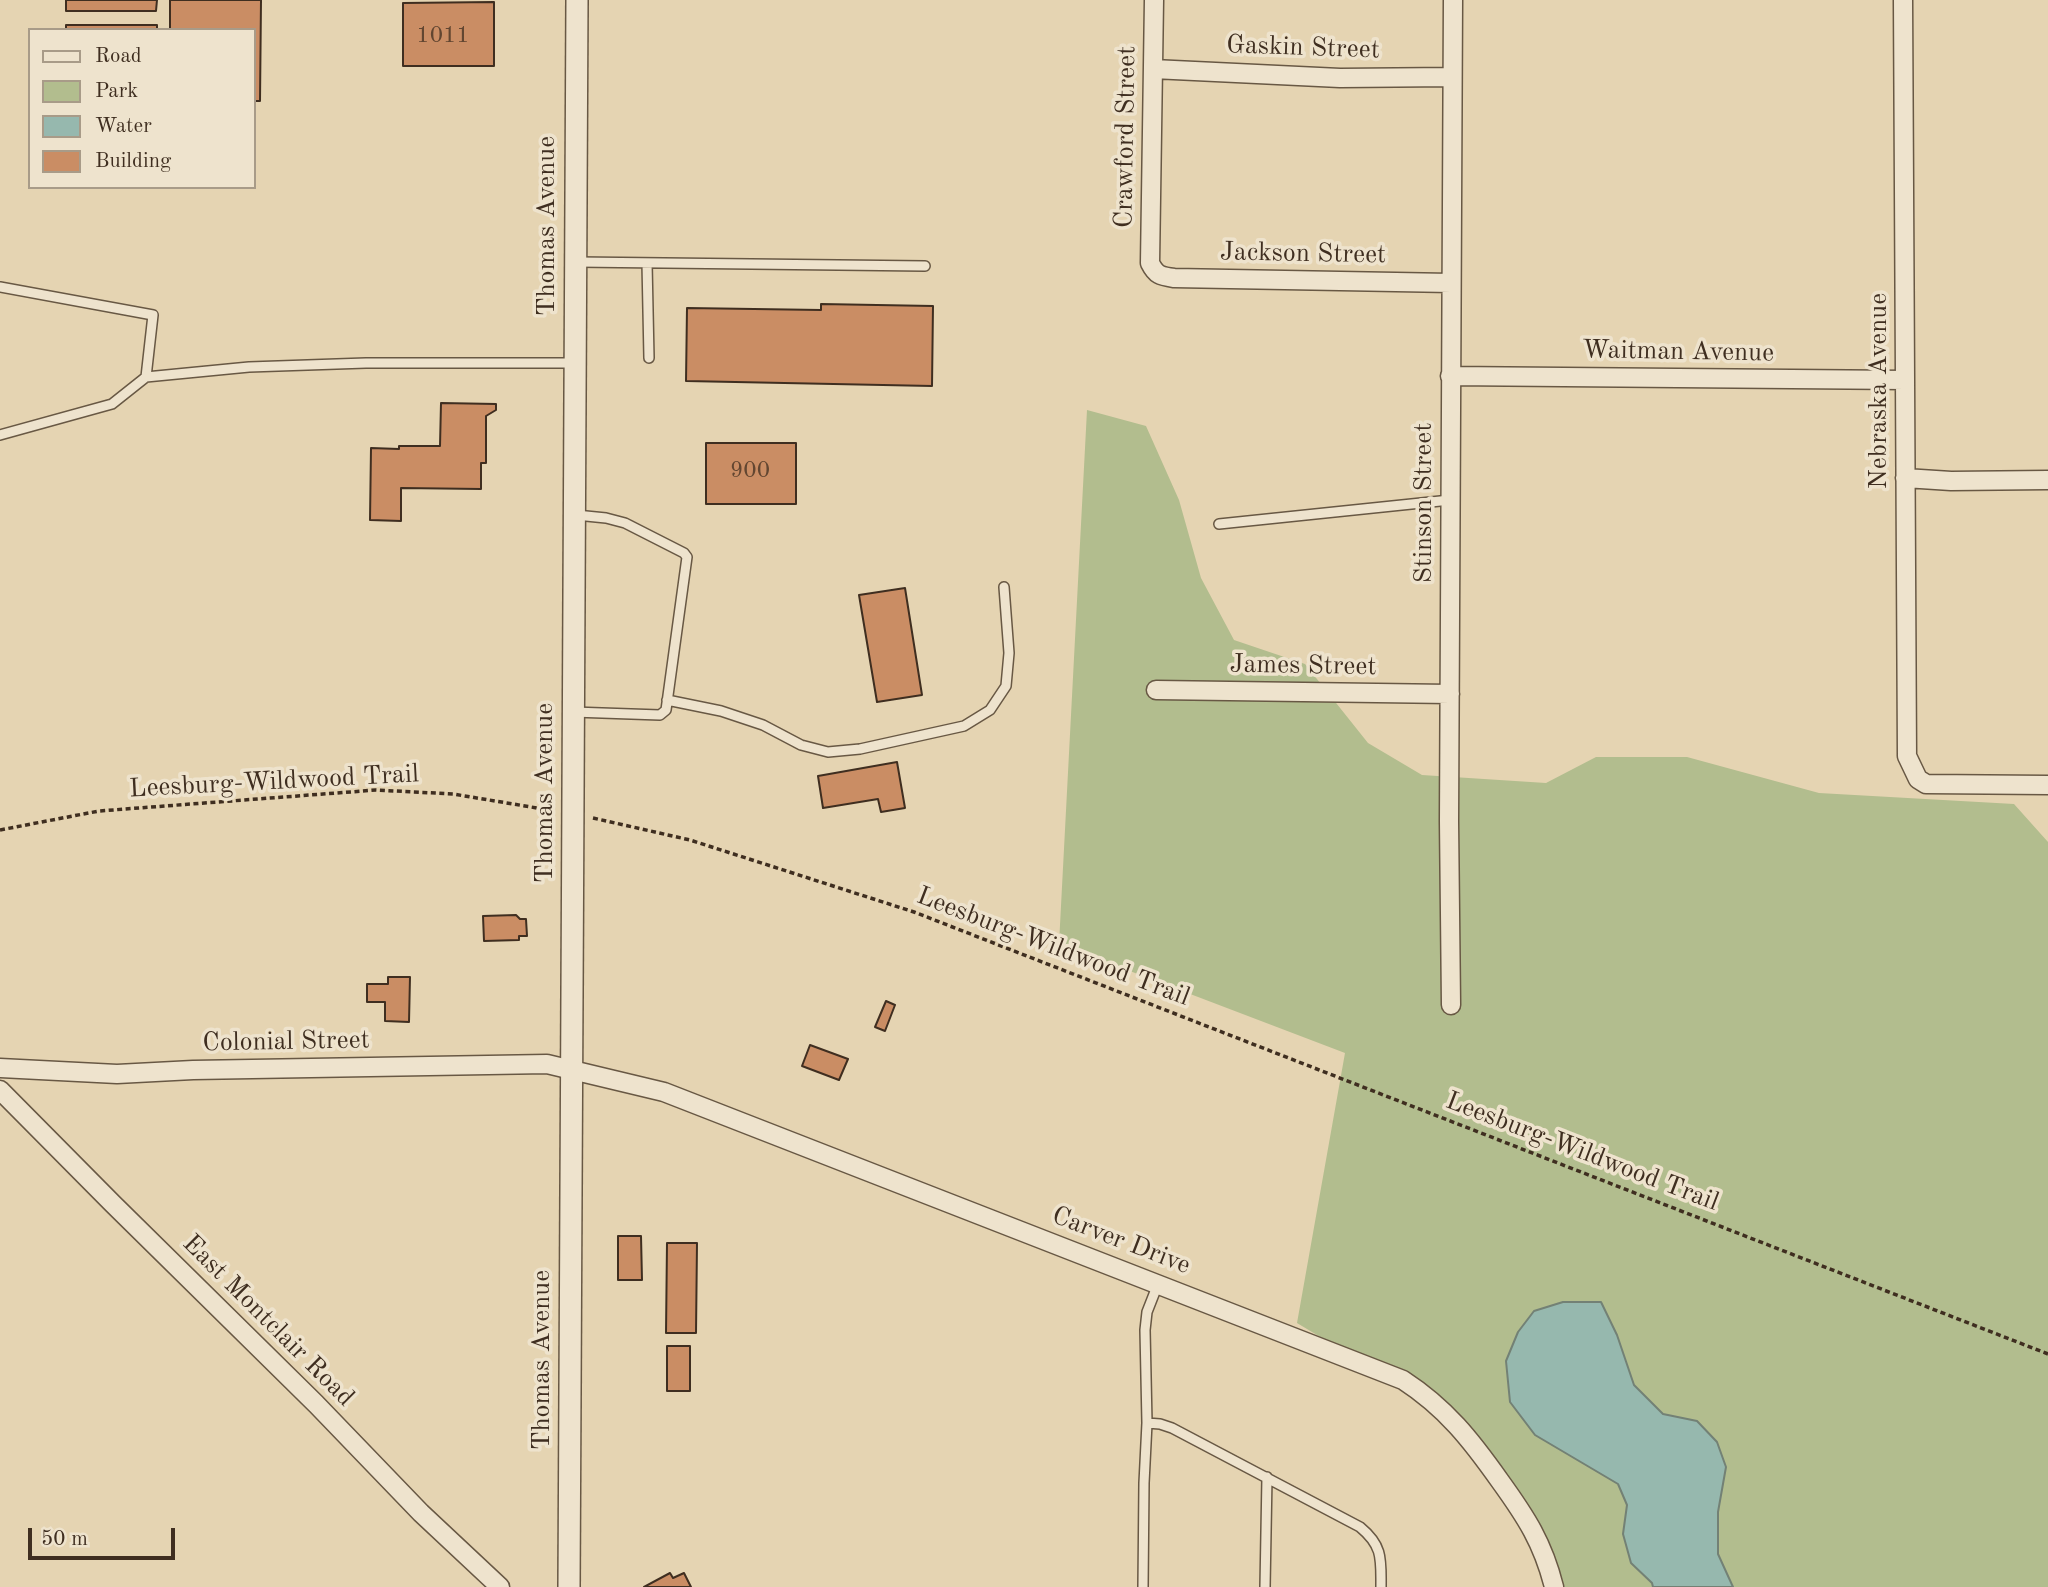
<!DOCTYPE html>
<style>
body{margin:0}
#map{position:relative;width:2048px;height:1587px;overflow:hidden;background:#e5d4b2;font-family:"Old Standard TT",serif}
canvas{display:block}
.legend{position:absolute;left:28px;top:28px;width:228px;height:161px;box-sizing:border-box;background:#eee3cd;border:2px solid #a89b88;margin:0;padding:9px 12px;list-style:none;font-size:21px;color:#3f2e20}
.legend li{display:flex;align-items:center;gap:14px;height:35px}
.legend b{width:35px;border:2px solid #a89b88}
.scale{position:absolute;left:28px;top:1528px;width:147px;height:32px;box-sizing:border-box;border:4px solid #3f2e20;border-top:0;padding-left:9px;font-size:21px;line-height:24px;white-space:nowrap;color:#3f2e20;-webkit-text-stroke:5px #eee3cd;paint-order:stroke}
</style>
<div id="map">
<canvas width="2048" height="1587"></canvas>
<ul class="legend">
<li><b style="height:9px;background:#eee3cd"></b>Road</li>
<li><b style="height:19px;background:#b2bd8e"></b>Park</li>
<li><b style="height:19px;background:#96b8ae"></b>Water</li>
<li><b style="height:19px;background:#ca8d64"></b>Building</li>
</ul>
<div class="scale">50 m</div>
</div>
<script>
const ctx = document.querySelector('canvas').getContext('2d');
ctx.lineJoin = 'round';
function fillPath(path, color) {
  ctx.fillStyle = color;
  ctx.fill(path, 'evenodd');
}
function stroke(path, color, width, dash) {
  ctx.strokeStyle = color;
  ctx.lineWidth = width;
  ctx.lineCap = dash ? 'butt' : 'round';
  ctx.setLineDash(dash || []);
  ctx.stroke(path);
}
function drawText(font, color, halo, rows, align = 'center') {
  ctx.font = font + ' "Old Standard TT",serif';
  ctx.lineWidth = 7;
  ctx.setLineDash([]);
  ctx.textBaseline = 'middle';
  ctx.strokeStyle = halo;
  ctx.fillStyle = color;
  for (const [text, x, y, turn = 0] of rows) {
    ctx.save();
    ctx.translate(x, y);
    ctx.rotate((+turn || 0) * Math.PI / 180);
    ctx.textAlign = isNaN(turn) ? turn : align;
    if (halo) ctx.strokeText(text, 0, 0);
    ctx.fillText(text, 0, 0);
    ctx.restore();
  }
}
fillPath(new Path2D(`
 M 1087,410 L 1146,426 L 1179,500 L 1201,578 L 1234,640 L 1305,664 L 1368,743 L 1422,775 L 1546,783 L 1596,757 L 1687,757 L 1819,793 L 2014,804 L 2048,842 L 2048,1587 L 1733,1587 L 1718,1554 L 1718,1512 L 1726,1467 L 1697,1421 L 1663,1414 L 1634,1385 L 1617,1335 L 1600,1302 L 1563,1302 L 1535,1435 L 1618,1484 L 1627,1505 L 1623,1534 L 1631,1563 L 1652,1583 L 1653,1587 L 1553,1587 L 1506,1499 L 1427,1401 L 1297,1323 L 1345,1053 L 1059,944 Z`), '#b2bd8e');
const water = new Path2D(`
 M 1563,1302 L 1601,1302 L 1617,1335 L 1634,1385 L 1663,1414 L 1697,1421 L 1717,1442 L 1726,1467 L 1718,1512 L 1718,1554 L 1733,1587 L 1653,1587 L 1652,1583 L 1631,1563 L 1623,1534 L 1627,1505 L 1618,1484 L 1535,1435 L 1510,1402 L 1506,1361 L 1518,1332 L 1534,1311 Z`);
fillPath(water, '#96b8ae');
stroke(water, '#738175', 2);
const building = new Path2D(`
 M 66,0 L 157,0 L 156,11 L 66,11 Z
 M 170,0 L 261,0 L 260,101 L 254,101 L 254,30 L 170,30 Z
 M 494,2 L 494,66 L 403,66 L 403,3 Z
 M 66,25 L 157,25 L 157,30 L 66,30 Z
 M 821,304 L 933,306 L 932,386 L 686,381 L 687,308 L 821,310 Z
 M 441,403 L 496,404 L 496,410 L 486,416 L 486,463 L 481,463 L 481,489 L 401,488 L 401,521 L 370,520 L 371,448 L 399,449 L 399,446 L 440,446 Z
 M 706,443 L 796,443 L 796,504 L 706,504 Z
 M 905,588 L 922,695 L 877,702 L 859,595 Z
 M 897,762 L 905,808 L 881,812 L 878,799 L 823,808 L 818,776 Z
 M 516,915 L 520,919 L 526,919 L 527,936 L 519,936 L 519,940 L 484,941 L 483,916 Z
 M 388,977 L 410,977 L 409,1022 L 385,1021 L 385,1002 L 367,1002 L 367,984 L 388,984 Z
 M 886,1001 L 895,1005 L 885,1031 L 875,1027 Z
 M 810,1045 L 848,1059 L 839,1080 L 802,1066 Z
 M 618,1236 L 641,1236 L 642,1280 L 618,1280 Z
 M 667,1243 L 697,1243 L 696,1333 L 666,1333 Z
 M 667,1346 L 690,1346 L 690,1391 L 667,1391 Z
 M 670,1573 L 673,1578 L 684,1573 L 691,1587 L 644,1587 Z`);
fillPath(building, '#ca8d64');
stroke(building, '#3f2e20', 2);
const service = new Path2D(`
 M 577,262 L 925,266
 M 647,263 L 649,358
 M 0,287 L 153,315 L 146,377 L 112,404 L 0,435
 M 146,377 L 249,367 L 366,363 L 575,363
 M 1219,524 L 1450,500
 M 667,700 L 721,711 L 763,725 L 801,745 L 828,752 L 860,749 L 964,726 L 990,710 L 1006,686 L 1009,653 L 1004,587
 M 573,712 L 660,715 L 666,710 L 687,557 L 684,553 L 625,523 L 606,518 L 576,515
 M 1147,1423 L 1160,1424 L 1172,1428 L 1360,1527 C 1383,1546 1381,1559 1381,1587
 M 1143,1587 L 1144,1483 L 1147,1423 L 1145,1330 L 1147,1312 L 1158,1284
 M 1265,1587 L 1267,1477`);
const minor = new Path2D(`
 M 1154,0 L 1150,263 C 1156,275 1160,276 1174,278 L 1451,283
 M 1903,0 L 1907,756 L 1918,779 L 1926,784 L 2048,785
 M 1153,69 L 1340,78 L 1452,77
 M 1450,376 L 1905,380
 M 1905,478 L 1951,481 L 2048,480
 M 1156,690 L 1450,694
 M 1451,1005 L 1449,821 L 1453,0
 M 0,1068 L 117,1074 L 193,1070 L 547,1064 L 664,1092 L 1403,1380 C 1446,1408 1471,1440 1500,1481 C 1526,1517 1543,1543 1554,1587
 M 0,1090 L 113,1204 L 316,1404 L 421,1513 L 500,1587`);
const tertiary = new Path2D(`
 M 569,1587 L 577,0`);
stroke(service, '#685844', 12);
stroke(minor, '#685844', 21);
stroke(tertiary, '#685844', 24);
stroke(new Path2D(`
 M 593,818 L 690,840 L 914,912 L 2048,1354
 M 0,830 L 99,811 L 376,790 L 453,794 L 555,811`), '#3f2e20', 3.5, [5, 3.5]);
stroke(service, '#eee3cd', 9);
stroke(minor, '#eee3cd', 18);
stroke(tertiary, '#eee3cd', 21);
drawText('23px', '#624631', null, [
 ["1011",443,36],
 ["900",750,471]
]);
drawText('26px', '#3f2e20', '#eee3cd', [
 ["Gaskin Street",1303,48,2],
 ["Crawford Street",1126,137,-89],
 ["Thomas Avenue",547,226,-90],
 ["Jackson Street",1303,254,1],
 ["Waitman Avenue",1678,352,1],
 ["Nebraska Avenue",1879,391,-90],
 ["Stinson Street",1424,503,-90],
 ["James Street",1303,666,1],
 ["Leesburg-Wildwood Trail",274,782,-3],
 ["Thomas Avenue",545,793,-90],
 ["Leesburg-Wildwood Trail",1053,947,21],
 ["Colonial Street",286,1042,-1],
 ["Leesburg-Wildwood Trail",1582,1152,21],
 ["Carver Drive",1121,1241,21],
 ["East Montclair Road",268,1321,45],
 ["Thomas Avenue",542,1360,-90]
]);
</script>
